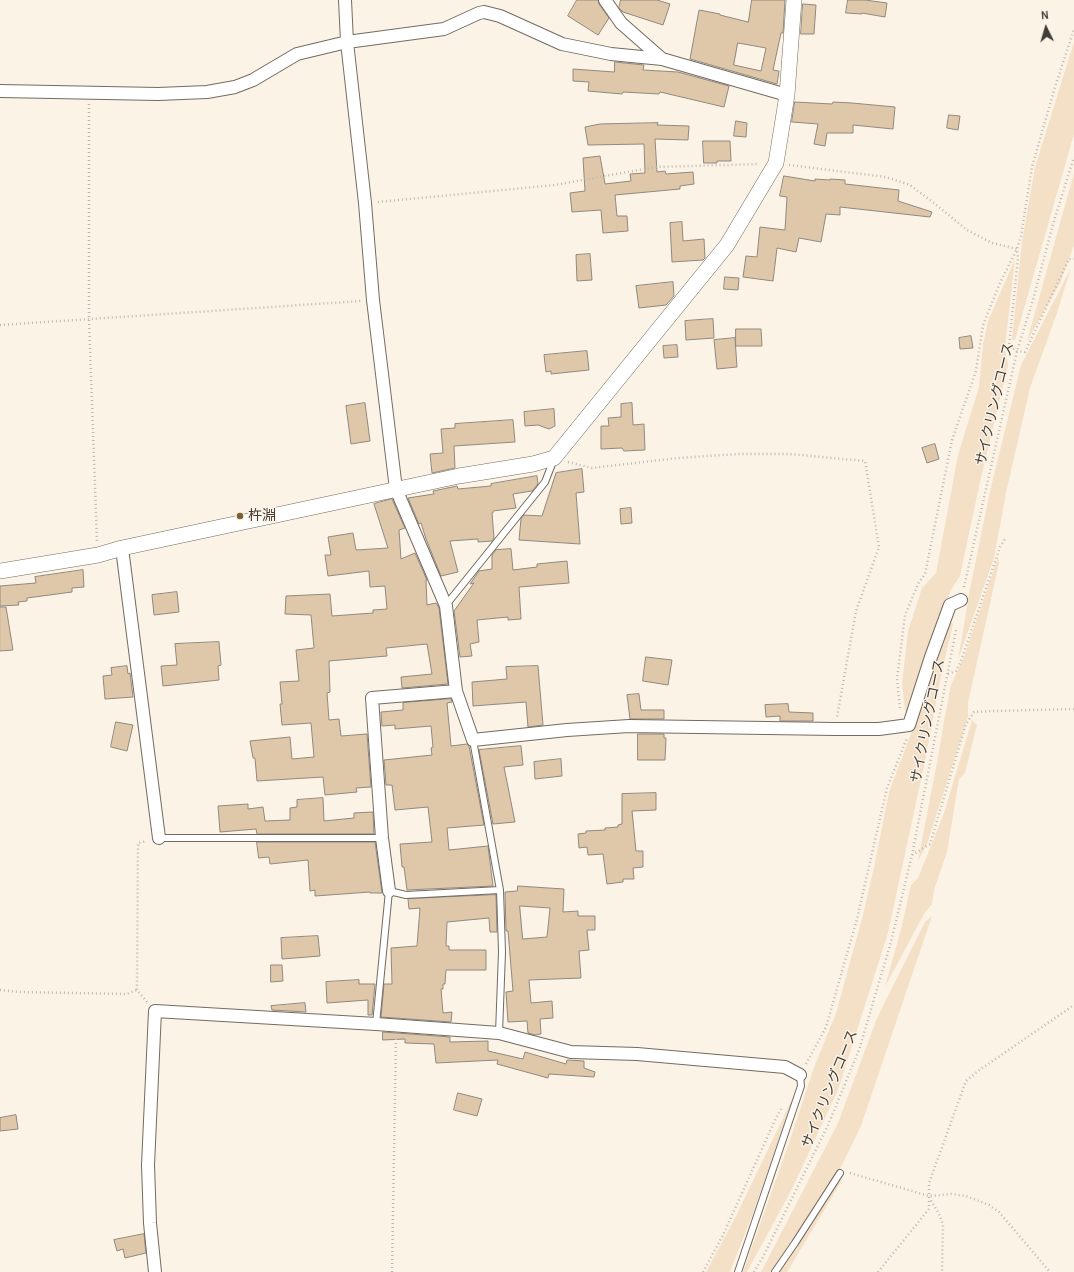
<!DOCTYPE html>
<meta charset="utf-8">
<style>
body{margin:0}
#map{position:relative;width:1074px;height:1272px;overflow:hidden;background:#fcf3e7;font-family:Karla,sans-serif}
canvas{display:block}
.north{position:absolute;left:1026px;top:8px;width:40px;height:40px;-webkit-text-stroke:3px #fcf3e7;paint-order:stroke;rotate:355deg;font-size:11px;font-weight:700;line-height:16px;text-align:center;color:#403c38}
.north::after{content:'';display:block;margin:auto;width:14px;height:18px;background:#403c38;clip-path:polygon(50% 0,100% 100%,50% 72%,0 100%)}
</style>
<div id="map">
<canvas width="1074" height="1272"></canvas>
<div class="north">N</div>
</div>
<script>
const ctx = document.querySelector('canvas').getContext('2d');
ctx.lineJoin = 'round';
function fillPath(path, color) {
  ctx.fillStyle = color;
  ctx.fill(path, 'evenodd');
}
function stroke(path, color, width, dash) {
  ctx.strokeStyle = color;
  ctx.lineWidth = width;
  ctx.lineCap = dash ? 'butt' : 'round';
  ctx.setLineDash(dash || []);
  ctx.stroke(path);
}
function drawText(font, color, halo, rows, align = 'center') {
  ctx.font = font + ' Karla,"Noto Sans JP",sans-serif';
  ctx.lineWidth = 3;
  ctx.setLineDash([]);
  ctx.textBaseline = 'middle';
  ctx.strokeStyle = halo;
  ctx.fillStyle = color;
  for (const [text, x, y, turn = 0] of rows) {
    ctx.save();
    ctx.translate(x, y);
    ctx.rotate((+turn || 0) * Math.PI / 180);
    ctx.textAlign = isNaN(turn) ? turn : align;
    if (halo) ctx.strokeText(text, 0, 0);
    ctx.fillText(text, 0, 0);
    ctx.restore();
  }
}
fillPath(new Path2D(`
 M 1074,42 L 1074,134 L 1015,340 L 1012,340 L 1022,241 L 1035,167 Z
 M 1074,173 L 1074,245 L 1060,283 L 1027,341 Z
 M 1015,259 L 1005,347 L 1008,365 L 980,482 L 960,576 L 951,590 L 927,650 L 906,718 L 902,684 L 908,631 L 922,588 L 936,573 L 958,455 L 979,387 L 983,344 L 988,321 Z
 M 1071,268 L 1057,313 L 1030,388 L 1006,493 L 994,558 L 958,660 L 970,589 L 990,491 L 1021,365 Z
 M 998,557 L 999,563 L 968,703 L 968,717 L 927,844 L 918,861 L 938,757 L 944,721 L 951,685 L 964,657 Z
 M 950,622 L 953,624 L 942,671 L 925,761 L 888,933 L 838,1090 L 792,1189 L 747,1272 L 743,1272 L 789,1143 L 813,1070 L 836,1013 L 863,915 L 874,867 L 889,792 L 915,723 L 933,666 Z
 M 972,720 L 977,725 L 965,773 L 959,779 L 947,852 L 934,890 L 932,904 L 924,914 L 885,987 L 901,929 L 911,885 L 918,878 L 944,813 Z
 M 932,916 L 861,1126 L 842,1165 L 771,1272 L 761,1272 L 838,1123 L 877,1018 L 925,922 Z
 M 795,1093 L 755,1208 L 730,1272 L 706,1272 L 737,1214 Z
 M 844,1177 L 787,1272 L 778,1272 L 836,1186 Z`), '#f4e0c7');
const building = new Path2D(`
 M 577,0 L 598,0 L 599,4 L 609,18 L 598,35 L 568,16 Z
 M 621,0 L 657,0 L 670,4 L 663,25 L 623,12 L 619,8 Z
 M 752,0 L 785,0 L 783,33 L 781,33 L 773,70 L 779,71 L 777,84 L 690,59 L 699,10 L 720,14 L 720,15 L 748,22 ZM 738,43 L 766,48 L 761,71 L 734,65 Z
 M 848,0 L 865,0 L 887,3 L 885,17 L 862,13 L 862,14 L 846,13 Z
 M 803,4 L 816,5 L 814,34 L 801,34 Z
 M 615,62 L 644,65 L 643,70 L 678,72 L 729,86 L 724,107 L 660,92 L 659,94 L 623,92 L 622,94 L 588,91 L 589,82 L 573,81 L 573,69 L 614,72 Z
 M 795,102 L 832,104 L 833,102 L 852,103 L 895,107 L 893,129 L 853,125 L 853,133 L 827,133 L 825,146 L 814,144 L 818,124 L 792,122 Z
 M 949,115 L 960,116 L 958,130 L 947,128 Z
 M 736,121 L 747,123 L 746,137 L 734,136 Z
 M 658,123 L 657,125 L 689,126 L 688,140 L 655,139 L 657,172 L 665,171 L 666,174 L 693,172 L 694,184 L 680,186 L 680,189 L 615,195 L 617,216 L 627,216 L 628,231 L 603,233 L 601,210 L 572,212 L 570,193 L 585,191 L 583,158 L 600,156 L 605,184 L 631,181 L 630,174 L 645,173 L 644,144 L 588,145 L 585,127 L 600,124 Z
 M 703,141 L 730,141 L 731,161 L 717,161 L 717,163 L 704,163 Z
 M 784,176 L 815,181 L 815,179 L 830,180 L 830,179 L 845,180 L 845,184 L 899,190 L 898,201 L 932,212 L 930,217 L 840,207 L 840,215 L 826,214 L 821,242 L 799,238 L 796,252 L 777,248 L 773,281 L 743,277 L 746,256 L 757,257 L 760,227 L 785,230 L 787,197 L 780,196 Z
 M 682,222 L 683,241 L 704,239 L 705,258 L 703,260 L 672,262 L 670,223 Z
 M 590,254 L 592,280 L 577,281 L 576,255 Z
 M 725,277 L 739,278 L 738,290 L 724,289 Z
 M 673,282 L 674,296 L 666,305 L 639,308 L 636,286 Z
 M 713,319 L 714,338 L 686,340 L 685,321 Z
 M 736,329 L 761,329 L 762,346 L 736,346 Z
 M 971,336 L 973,348 L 960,349 L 959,338 Z
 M 735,338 L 737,367 L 717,369 L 714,340 Z
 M 677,345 L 678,357 L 664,358 L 663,346 Z
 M 587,351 L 589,370 L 551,374 L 551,371 L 546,372 L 544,355 Z
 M 365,403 L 370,441 L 351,444 L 346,406 Z
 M 632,403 L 633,425 L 644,424 L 645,450 L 624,451 L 622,448 L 601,449 L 601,426 L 609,426 L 608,418 L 621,417 L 621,404 Z
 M 554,409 L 555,426 L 549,429 L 538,425 L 525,426 L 524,412 Z
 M 513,420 L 515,442 L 454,446 L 455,468 L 432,473 L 430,454 L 443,453 L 441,429 L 455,428 L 455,424 Z
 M 935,444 L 939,459 L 927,463 L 922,448 Z
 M 582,469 L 584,492 L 576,493 L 580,544 L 519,540 L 521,519 L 524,515 L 542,516 L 556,473 Z
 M 537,476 L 538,484 L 532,491 L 513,494 L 516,508 L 493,511 L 493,513 L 492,513 L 494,538 L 492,541 L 478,542 L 478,539 L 450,541 L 458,572 L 441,576 L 426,539 L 421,523 L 419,524 L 408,498 L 434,494 L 433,491 L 457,486 L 458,489 L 491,486 L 491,484 Z
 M 392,499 L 405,528 L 399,530 L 401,559 L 415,553 L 427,580 L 426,580 L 427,605 L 436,603 L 439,608 L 448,684 L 402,688 L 401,677 L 432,674 L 427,644 L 386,648 L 387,656 L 329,661 L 330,692 L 327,693 L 329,720 L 339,719 L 341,736 L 367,734 L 371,787 L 356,788 L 357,792 L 325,795 L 323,777 L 257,781 L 255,758 L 253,758 L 250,741 L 290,737 L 292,759 L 314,757 L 311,723 L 282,725 L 280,704 L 282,704 L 280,682 L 299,681 L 296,650 L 314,648 L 311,615 L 285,614 L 286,596 L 330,594 L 332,616 L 373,613 L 373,610 L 387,609 L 385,586 L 370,587 L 369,571 L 328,576 L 325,555 L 331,555 L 328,537 L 353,533 L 356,550 L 388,548 L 374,504 Z
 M 631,508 L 632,523 L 621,524 L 620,509 Z
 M 511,549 L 513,570 L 537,567 L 537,564 L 567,561 L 569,583 L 519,587 L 521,619 L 508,620 L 508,617 L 477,620 L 479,642 L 470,644 L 472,656 L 460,657 L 454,611 L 474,583 L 470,584 L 479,571 L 492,569 L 492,555 L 496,550 Z
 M 83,570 L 84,587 L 72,588 L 72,592 L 27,598 L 27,601 L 18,602 L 19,605 L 0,606 L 0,586 L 36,583 L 35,577 Z
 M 177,592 L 179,612 L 154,615 L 152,595 Z
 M 0,607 L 6,607 L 13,650 L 0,651 Z
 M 219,642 L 221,665 L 218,666 L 219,680 L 163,686 L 161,666 L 177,665 L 175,644 Z
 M 646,657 L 672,660 L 668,685 L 643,681 Z
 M 127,666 L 128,674 L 130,673 L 133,697 L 105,699 L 103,676 L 112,675 L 111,668 Z
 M 538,666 L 543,725 L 528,727 L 526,702 L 473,706 L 472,682 L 507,679 L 506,667 Z
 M 639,694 L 641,710 L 664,710 L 664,719 L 630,719 L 627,695 Z
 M 451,699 L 452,702 L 447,703 L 451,746 L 467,744 L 469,746 L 484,825 L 447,828 L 449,850 L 488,846 L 493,886 L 407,890 L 404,867 L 402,867 L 400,844 L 432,842 L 428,807 L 395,810 L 392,785 L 386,785 L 384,760 L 432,755 L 431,748 L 433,747 L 431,726 L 395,729 L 395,725 L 382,726 L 381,712 L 403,710 L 403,703 Z
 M 788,704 L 789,712 L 813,713 L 813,721 L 780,721 L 780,716 L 766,717 L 765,705 Z
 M 116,722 L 133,725 L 127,751 L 111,747 Z
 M 638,734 L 664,734 L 664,738 L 666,738 L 665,760 L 638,760 Z
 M 521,746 L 523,765 L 504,767 L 515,822 L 493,824 L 479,750 Z
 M 561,759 L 562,776 L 535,779 L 534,762 Z
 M 656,793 L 656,810 L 632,811 L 636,851 L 643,851 L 643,867 L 633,868 L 634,879 L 623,879 L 623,882 L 607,884 L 603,854 L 588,855 L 587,847 L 579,848 L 578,834 L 586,833 L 586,831 L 605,830 L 605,828 L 618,827 L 618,825 L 622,824 L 622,794 Z
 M 323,798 L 324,821 L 354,818 L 354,813 L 373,812 L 374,834 L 257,834 L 256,829 L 220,832 L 218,806 L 248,804 L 248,809 L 263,807 L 265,821 L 290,820 L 290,808 L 297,807 L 297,800 Z
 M 257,842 L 375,842 L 382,893 L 370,893 L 370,892 L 315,896 L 315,890 L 310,891 L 308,860 L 270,864 L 269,857 L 259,858 Z
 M 518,886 L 564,889 L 563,912 L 578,911 L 578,916 L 595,916 L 595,930 L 587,930 L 589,950 L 579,951 L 581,978 L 529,980 L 531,1003 L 552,1001 L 553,1018 L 540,1019 L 541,1034 L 535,1035 L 528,1033 L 527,1021 L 508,1022 L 506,992 L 513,991 L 508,931 L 506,931 L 505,892 L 517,891 ZM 520,906 L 550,908 L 547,937 L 523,939 Z
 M 496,895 L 497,932 L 490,932 L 489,918 L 447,922 L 446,946 L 449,946 L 449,950 L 486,950 L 486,970 L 446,970 L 445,984 L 443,984 L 443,989 L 441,989 L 443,1013 L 452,1012 L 451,1022 L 381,1017 L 384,984 L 392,984 L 391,948 L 417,946 L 420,908 L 409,909 L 408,899 Z
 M 318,936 L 320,956 L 282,959 L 281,938 Z
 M 271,965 L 282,965 L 283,981 L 271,982 Z
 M 359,980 L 359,984 L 375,984 L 372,1015 L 368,1015 L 368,1000 L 327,1003 L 326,982 Z
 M 305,1003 L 306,1012 L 272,1010 L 271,1006 Z
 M 383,1032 L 450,1037 L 450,1042 L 488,1041 L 488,1051 L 523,1059 L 525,1052 L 566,1064 L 567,1060 L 584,1061 L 584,1068 L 595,1072 L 594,1077 L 549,1074 L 548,1078 L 497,1064 L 498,1060 L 436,1063 L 434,1044 L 405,1043 L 405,1039 L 383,1040 Z
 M 458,1093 L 482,1099 L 477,1116 L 454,1110 Z
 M 16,1115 L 18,1129 L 0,1131 L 0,1118 Z
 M 144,1234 L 146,1253 L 125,1258 L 123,1249 L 117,1251 L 114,1240 Z`);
fillPath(building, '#dfc7a9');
stroke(building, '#91897e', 1);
const service = new Path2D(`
 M 446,605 L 545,482 L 554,459
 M 473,740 L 500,890 L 502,952 L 499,1033
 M 159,838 L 382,838
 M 376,1024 L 389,891 L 406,895 L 500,890
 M 738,1272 L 801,1086 L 800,1075
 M 775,1272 L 795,1243 L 840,1173`);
const minor = new Path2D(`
 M 345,0 L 347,42 L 365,203 L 373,300 L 396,489 L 446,606 L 456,691 L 473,740 L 567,730 L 629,726 L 835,729 L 879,729 L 909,725 L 931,657 L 950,605 L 961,600
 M 605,0 L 621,23 L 662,59
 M 0,91 L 158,94 L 207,92 L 235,87 L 253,80 L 297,54 L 347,42 L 444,29 L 479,13 L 484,12 L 500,16 L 562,44 L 611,54 L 662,59 L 787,95
 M 122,548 L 159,838
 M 389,891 L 382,838 L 372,698 L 456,691
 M 155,1272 L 150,1223 L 148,1165 L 155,1011 L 376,1024 L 499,1033 L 571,1052 L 637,1054 L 785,1067 L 800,1075`);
const tertiary = new Path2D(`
 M 0,571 L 98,555 L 122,548 L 459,476 L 533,464 L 554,458 L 727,245 L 776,163 L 787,95 L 794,0`);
stroke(service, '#736b61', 8);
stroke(minor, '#736b61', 14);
stroke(tertiary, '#736b61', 16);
stroke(new Path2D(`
 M 89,104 L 89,320 L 97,541
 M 789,165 L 886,177 L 910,185 L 934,203 L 967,230 L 992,243 L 1017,249 L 1018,258 L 1009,346 L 1017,351 L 1025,352 L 1069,259 L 1074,259
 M 378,202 L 555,185 L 655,167 L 759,164
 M 0,325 L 361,301
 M 568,462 L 592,468 L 678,458 L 738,454 L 789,454 L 865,461 L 879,547 L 856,611 L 837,717
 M 964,587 L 1017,351 L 1033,300 L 1053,224 L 1074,157
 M 948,674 L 956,671 L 961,661 L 1000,547 L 1006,537
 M 900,708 L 897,679 L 905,615 L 918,584 L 925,574 L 952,440 L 976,371 L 983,325 L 1000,283 L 1017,249 L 1021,236 L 1032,167 L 1055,87 L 1074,29
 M 912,855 L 930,844 L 966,724 L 974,712 L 995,711 L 1074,709
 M 0,990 L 19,992 L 127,994 L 137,990
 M 147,1002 L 137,990 L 138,843 L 147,841
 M 806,1064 L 826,1027 L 857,919 L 887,788 L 907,738
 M 850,1173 L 929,1196 L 951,1194 L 966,1196 L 989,1205 L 999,1212 L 1050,1272
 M 929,1197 L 940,1216 L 943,1225 L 942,1272
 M 392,1272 L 396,1038
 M 703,1272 L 723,1235 L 776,1118 L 782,1107
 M 754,1272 L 763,1257 L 828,1125 L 859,1050 L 891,942 L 912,855 L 956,630
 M 878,1272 L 929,1209 L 929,1183 L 966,1081 L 978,1071 L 1074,1005`), '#bfb7ae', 2.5, [1, 3]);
stroke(service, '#fff', 6);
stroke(minor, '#fff', 12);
stroke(tertiary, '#fff', 15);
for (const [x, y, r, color] of [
 [240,516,4,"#7d5d33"]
]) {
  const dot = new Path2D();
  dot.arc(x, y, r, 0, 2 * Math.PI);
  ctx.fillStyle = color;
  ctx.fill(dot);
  stroke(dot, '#fcf3e7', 1.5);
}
drawText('14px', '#403c38', '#fcf3e7', [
 ["サイクリングコース",995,404,-77],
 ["サイクリングコース",928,721,-79],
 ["サイクリングコース",830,1089,-68]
]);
drawText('14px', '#403c38', '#fcf3e7', [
 ["杵淵",248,516]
], 'left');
</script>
